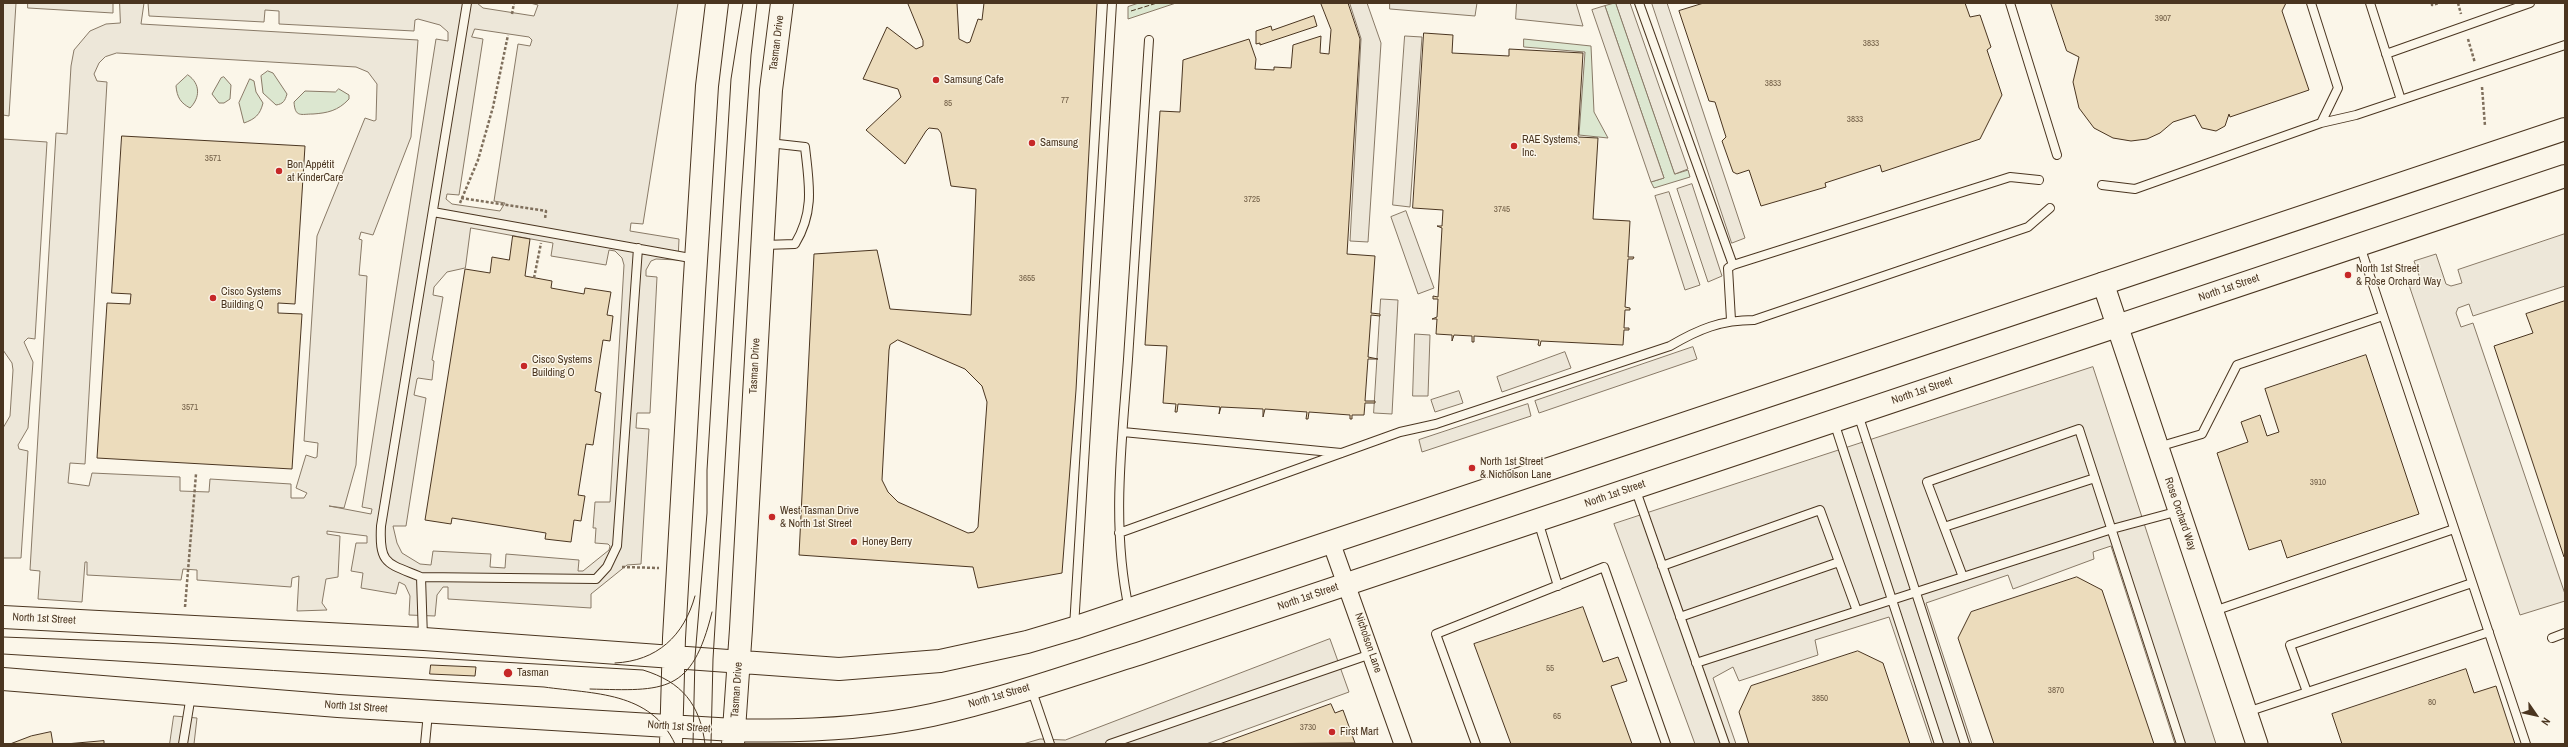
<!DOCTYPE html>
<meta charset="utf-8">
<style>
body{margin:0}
#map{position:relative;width:2568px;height:747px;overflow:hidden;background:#fbf6e9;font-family:"Archivo Narrow",sans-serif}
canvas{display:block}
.frame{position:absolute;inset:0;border:4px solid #4a3520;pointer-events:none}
.north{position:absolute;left:2516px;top:695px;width:40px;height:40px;-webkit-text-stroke:3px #fbf6e9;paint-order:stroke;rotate:124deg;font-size:11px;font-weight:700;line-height:16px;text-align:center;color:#4a3520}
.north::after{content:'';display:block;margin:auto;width:14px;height:18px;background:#4a3520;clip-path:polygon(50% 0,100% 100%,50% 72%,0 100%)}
</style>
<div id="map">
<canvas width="2568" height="747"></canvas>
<div class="frame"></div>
<div class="north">N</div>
</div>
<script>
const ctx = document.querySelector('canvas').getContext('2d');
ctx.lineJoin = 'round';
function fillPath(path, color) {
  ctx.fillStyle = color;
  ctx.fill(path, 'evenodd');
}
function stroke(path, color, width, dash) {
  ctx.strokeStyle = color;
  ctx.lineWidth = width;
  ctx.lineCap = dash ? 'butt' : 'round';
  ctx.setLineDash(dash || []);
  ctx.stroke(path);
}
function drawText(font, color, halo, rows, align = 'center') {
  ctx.font = font + ' "Archivo Narrow",sans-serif';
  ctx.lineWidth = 3;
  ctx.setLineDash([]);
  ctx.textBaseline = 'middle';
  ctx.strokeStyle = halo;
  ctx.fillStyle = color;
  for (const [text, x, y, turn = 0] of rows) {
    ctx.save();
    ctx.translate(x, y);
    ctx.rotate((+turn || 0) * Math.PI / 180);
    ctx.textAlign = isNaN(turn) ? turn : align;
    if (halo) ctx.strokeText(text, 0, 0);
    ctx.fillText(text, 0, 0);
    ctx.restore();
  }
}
const green = new Path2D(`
 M 1139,3 L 1176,3 L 1128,19 L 1128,7 Z
 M 1616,3 L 1675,174 L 1688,170 L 1690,177 L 1654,188 L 1651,182 L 1664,178 L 1605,6 Z
 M 1524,39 L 1591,46 L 1594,112 L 1608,138 L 1579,135 L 1585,52 L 1524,47 Z
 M 268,71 L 273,73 L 287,94 C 285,101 283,104 276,105 L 263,93 L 261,76 Z
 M 188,75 C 201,84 200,98 190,108 C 181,103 177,98 176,86 Z
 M 224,77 L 231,85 L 230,99 L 224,103 L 219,103 L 212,94 L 221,78 Z
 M 250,79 L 254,81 L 256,92 L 263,103 C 260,115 255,119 244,123 L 239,103 Z
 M 339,89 L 349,95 L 349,99 C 338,111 327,113 313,114 C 301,114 295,118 294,102 L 305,91 L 335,92 Z`);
fillPath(green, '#dce7d0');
stroke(green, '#887966', 1);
const parking = new Path2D(`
 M 3,3 L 16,3 L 9,116 L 3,115 Z
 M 28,3 L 113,3 L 113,13 L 28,8 Z
 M 120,3 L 144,3 L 141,24 L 418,40 L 411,137 L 373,235 L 361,232 L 359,239 L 362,240 L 359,275 L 367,276 L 356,465 L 344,508 L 329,506 L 371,514 L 372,509 L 362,507 L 436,39 L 448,41 L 448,32 L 440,25 L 418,19 L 415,20 L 414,31 L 279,24 L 279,11 L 265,10 L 264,22 L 149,16 L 148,3 L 477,3 L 483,8 L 534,16 L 538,5 L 530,3 L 678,3 L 643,224 L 631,223 L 630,231 L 679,239 L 678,260 L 656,259 L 651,261 L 646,270 L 646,276 L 657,277 L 650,413 L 637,413 L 636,428 L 649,429 L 641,564 L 627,565 L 591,594 L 591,608 L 448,599 L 448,587 L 443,587 L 437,595 L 435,616 L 409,615 L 410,596 L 405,585 L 399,582 L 396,594 L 361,588 L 363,573 L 351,571 L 356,543 L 367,543 L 367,536 L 327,531 L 327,534 L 340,536 L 338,577 L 326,579 L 322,603 L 327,610 L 297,611 L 299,576 L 292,578 L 291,587 L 197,580 L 197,570 L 183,569 L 181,580 L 87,575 L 87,562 L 85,562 L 82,602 L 38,599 L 40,571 L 30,570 L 56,133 L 67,134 L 71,66 L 74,50 L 90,31 L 106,24 L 120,23 ZM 475,29 L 529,37 L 532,40 L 530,46 L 518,44 L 494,201 L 505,203 L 500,211 L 452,204 L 446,199 L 447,194 L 459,195 L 483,39 L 472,37 ZM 117,53 L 356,67 L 368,72 L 377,84 L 376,120 L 374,121 L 365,118 L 317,236 L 304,441 L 318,443 L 317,457 L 315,458 L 306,455 L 296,488 L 307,493 L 304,498 L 291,498 L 291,484 L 210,479 L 209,492 L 180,491 L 180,477 L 92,473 L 89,486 L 68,483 L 70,463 L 85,464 L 107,82 L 97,81 L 94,74 L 99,63 L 105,57 ZM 471,228 L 553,243 L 551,256 L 606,265 L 609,250 L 615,251 L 622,258 L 624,265 L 610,502 L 595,502 L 593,528 L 596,528 L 595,543 L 608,544 L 610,546 L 609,550 L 583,571 L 578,571 L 579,560 L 506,554 L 505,568 L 490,567 L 491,554 L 433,551 L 431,565 L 420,564 L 402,553 L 397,543 L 393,526 L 406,526 L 426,398 L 414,395 L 417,379 L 418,378 L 432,380 L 434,361 L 432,360 L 443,297 L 433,295 L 434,287 L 447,272 L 465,268 Z
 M 1350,3 L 1367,3 L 1381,43 L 1368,242 L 1350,241 L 1361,39 Z
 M 1390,3 L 1477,3 L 1475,16 L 1390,9 Z
 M 1517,3 L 1576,3 L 1583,26 L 1516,19 Z
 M 1616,3 L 1630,3 L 1688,169 L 1675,174 Z
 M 1652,3 L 1667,3 L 1745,238 L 1732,243 Z
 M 1605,6 L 1664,178 L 1651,182 L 1592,10 Z
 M 1405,36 L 1422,37 L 1410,207 L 1393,205 Z
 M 3,139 L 47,142 L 35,339 L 28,338 L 24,342 L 33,362 L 28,428 L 18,445 L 19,449 L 28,451 L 21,558 L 3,558 L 3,428 L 10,416 L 13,370 L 12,363 L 3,350 Z
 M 1692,184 L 1722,276 L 1708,282 L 1677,189 Z
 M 1669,192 L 1700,285 L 1685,290 L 1655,196 Z
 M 1406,211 L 1434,288 L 1418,294 L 1391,217 Z
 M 2565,234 L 2565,286 L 2473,316 L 2469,304 L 2458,308 L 2456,313 L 2461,327 L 2473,323 L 2565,594 L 2565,601 L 2520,615 L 2409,285 L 2421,281 L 2414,261 L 2436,254 L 2446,284 L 2451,286 L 2462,283 L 2458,270 Z
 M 1381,299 L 1398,300 L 1392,414 L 1374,413 Z
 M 1415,334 L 1430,335 L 1428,396 L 1413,396 Z
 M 1693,347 L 1697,359 L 1539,413 L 1535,401 Z
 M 1565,352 L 1571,368 L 1502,392 L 1497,377 Z
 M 2093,367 L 2216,744 L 2175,744 L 2111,546 L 2093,552 L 2094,559 L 2013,589 L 2008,575 L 1926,603 L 1972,744 L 1932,744 L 1889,617 L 1815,640 L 1818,655 L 1739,681 L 1733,667 L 1713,678 L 1736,744 L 1695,744 L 1614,524 Z
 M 1459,391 L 1463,403 L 1435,412 L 1431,400 Z
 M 1528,404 L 1531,416 L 1422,452 L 1419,440 Z
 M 1330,639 L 1349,692 L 1206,744 L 1023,744 L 1040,739 L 1065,740 Z
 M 174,716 L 197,718 L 194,744 L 170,744 Z`);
fillPath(parking, '#ede7d9');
stroke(parking, '#887966', 1);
const building = new Path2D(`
 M 908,3 L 957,3 L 959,39 L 967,43 L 970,42 L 978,19 L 982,20 L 984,3 L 1097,3 L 1076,390 L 1062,573 L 978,588 L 973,567 L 799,555 L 814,254 L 877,250 L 890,309 L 971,315 L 976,189 L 951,186 L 941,133 L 938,129 L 929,128 L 926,131 L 905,164 L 866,130 L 901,97 L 898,89 L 863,79 L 887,27 L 916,49 L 923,46 L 923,41 ZM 898,340 L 965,369 L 982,386 L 987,402 L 978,527 L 974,532 L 968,533 L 898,502 L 888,492 L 882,480 L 889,350 L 890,345 Z
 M 1321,3 L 1348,3 L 1360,39 L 1347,254 L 1375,256 L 1371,313 L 1380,314 L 1380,316 L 1371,315 L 1368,357 L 1378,359 L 1368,359 L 1365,401 L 1375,401 L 1375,403 L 1365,403 L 1364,415 L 1352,415 L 1352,419 L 1350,419 L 1350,415 L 1309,412 L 1308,419 L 1306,419 L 1307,412 L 1265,409 L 1263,417 L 1263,409 L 1221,407 L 1219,414 L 1220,407 L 1178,404 L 1177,412 L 1175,412 L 1176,404 L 1163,403 L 1167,346 L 1145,345 L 1160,111 L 1180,112 L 1183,60 L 1249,39 L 1256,59 L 1255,69 L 1274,70 L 1274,67 L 1291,68 L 1293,45 L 1321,36 L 1320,53 L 1329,54 L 1331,30 Z
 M 1704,3 L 1965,3 L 1970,17 L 1980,15 L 1991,47 L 1987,50 L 2002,95 L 1980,139 L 1882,172 L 1880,165 L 1825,183 L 1826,187 L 1761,206 L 1749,170 L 1737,174 L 1733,172 L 1722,141 L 1726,137 L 1715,102 L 1709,101 L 1679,11 Z
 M 2051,3 L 2286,3 L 2282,11 L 2309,90 L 2230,117 L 2229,114 L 2225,126 L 2216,131 L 2202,128 L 2195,115 L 2173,122 L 2160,133 L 2147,139 L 2131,141 L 2113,138 L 2094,128 L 2079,108 L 2073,82 L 2079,57 L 2067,51 Z
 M 1314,16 L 1317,26 L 1260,45 L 1260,43 L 1256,44 L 1256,31 L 1271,26 L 1272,30 Z
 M 1424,33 L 1453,35 L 1452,53 L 1509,56 L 1509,49 L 1583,53 L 1578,137 L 1598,138 L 1593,219 L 1630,221 L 1628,257 L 1634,257 L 1633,259 L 1628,259 L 1625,307 L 1630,308 L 1630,310 L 1625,310 L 1624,328 L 1629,328 L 1629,330 L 1624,330 L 1623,345 L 1541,341 L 1540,346 L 1538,345 L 1539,340 L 1474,336 L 1474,342 L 1472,342 L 1472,336 L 1454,335 L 1452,341 L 1452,335 L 1436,334 L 1437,319 L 1432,319 L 1437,317 L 1438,299 L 1433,299 L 1433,296 L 1438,297 L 1442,228 L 1437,226 L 1442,226 L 1443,210 L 1413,208 Z
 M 122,136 L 305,146 L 295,304 L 278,303 L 278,313 L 302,314 L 292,469 L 97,458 L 107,303 L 130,304 L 131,294 L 112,293 Z
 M 513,236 L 530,239 L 525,276 L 552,281 L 551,288 L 584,294 L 585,288 L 611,292 L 607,315 L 613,316 L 610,341 L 603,340 L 595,391 L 601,393 L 593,445 L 586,444 L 578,495 L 585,496 L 581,521 L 574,520 L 571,542 L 545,539 L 546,533 L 452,518 L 451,524 L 425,520 L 465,269 L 490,273 L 492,257 L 509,260 Z
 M 2565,301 L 2565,557 L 2564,557 L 2494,346 L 2533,333 L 2526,314 Z
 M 2366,355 L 2419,514 L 2287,558 L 2281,540 L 2249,550 L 2217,453 L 2248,442 L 2241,422 L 2260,415 L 2267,436 L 2279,432 L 2265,389 Z
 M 2077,577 L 2102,590 L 2154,744 L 1994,744 L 1958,638 L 1971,612 Z
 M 1583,607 L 1603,662 L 1618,657 L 1627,681 L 1611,686 L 1632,744 L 1511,744 L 1474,644 Z
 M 1858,651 L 1883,663 L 1910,744 L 1749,744 L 1739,712 L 1751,686 Z
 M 431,665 L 476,667 L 475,676 L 430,674 Z
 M 2466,669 L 2474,693 L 2496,686 L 2515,744 L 2342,744 L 2332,714 Z
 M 1331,704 L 1335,713 L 1343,710 L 1355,743 L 1220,744 Z
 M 51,732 L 53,744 L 10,744 L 31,736 Z
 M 104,741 L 104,744 L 66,744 Z`);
fillPath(building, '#ecdcbc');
stroke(building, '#4a3520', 1);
const service = new Path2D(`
 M 467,3 L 381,526 C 379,565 387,563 421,577 L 596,579 L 607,567 L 617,546 L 638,248
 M 1639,3 L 1733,265
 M 2010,3 L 2057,155
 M 2370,3 L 2401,100
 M 2386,54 L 2530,3
 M 2321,123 L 2356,115 L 2565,45
 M 2102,185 L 2135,189 L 2321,123 L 2338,88 L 2311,3
 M 433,212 L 696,259
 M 764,245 L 795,244 C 815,211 809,183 805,147 L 769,143
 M 2360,246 L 2526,744
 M 1731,320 L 1728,268 L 1733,265 L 2010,177 L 2039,180
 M 1858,414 L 1965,744
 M 1834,422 L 1939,744
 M 1123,432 L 1341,453
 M 2158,447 L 2202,434 L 2237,365 L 2383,316
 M 1635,488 L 1725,744
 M 1538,521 L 1558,586
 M 1944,527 L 2095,478
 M 1119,533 L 1400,432 L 1436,424 L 1670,346 C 1699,329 1721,320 1754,320 L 2028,227 L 2050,208
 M 1662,566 L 1820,510 L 1857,611
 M 421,577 L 423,638
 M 1963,577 L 1927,482 L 2079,429 L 2181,744
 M 1129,609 C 1111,527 1122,442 1128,359 C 1135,253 1142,146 1149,40
 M 2214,611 L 2454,529
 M 1680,617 L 1839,562
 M 1074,627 L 1112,3
 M 2552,638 L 2565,633
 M 1696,663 L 2112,529 L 2179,511
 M 1031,688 L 1050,744
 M 2307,692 L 2290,645 L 2472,583
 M 2247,712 L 2489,632
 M 183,744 L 191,695
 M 425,744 L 428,713
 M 1110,744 L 1371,654
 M 1476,744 L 1436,634 L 1604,567 L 1666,744`);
const minor = new Path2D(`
 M 1331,542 L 1403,744`);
const tertiary = new Path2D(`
 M 2103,283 L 2257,744`);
const primary = new Path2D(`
 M 3,617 L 424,639 L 839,669 L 940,661 L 1027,642 L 1074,628 L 2565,129
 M 3,679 L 338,706 L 734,730 C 800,732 867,729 932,715 C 1004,699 1074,674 1144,652 L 2565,176
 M 671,744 L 674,638 L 694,292 L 707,86 L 717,3
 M 733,744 L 741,629 L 771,90 L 782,3`);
stroke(service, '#4a3520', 10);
stroke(minor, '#4a3520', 19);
stroke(tertiary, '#4a3520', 23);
stroke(primary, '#4a3520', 24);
stroke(new Path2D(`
 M 2432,3 L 2432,5 L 2439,3
 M 2458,3 L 2461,14
 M 512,14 L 514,3
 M 2468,39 L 2475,63
 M 2482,87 L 2485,126
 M 461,198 L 546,211 L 545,219
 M 460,203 L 478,160 L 493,107 L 508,35
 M 534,278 L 541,243
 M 622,567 L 659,568
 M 185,607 L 196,474`), '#7f6f5c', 2.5, [3, 2]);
stroke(service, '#fbf6e9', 8);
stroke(minor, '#fbf6e9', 17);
stroke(tertiary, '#fbf6e9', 21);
stroke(primary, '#fbf6e9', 22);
stroke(new Path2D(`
 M 3,637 L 164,643 L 643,670 C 682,682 700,704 705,744
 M 3,654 L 544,687 C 593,694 651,691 675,744
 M 615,663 C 657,661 684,636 695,596
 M 590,689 C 665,691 692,694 712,612
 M 693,744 L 695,657 L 707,513 L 707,470 L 731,79 L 743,3
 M 711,744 L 713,659 L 741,199 L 751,55 L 757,3`), '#4a3520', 1);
stroke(new Path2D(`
 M 1131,11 L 1157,3`), '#4a3520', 1, [5, 2]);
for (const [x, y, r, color] of [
 [936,80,4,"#c62828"],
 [1032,143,4,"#c62828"],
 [1514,146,4,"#c62828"],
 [279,171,4,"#c62828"],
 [2348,275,4,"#c62828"],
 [213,298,4,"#c62828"],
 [524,366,4,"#c62828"],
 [1472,468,4,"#c62828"],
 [772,517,4,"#c62828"],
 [854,542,4,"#c62828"],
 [508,673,5,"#c62828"],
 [1332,732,4,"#c62828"]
]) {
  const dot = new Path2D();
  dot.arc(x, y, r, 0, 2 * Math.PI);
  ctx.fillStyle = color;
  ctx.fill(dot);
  stroke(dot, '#fbf6e9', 1.5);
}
drawText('9px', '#725f47', null, [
 ["3907",2163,19],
 ["3833",1871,44],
 ["3833",1773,84],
 ["77",1065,101],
 ["85",948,104],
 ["3833",1855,120],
 ["3571",213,159],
 ["3725",1252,200],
 ["3745",1502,210],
 ["3655",1027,279],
 ["3571",190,408],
 ["3910",2318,483],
 ["55",1550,669],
 ["3870",2056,691],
 ["3850",1820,699],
 ["80",2432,703],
 ["65",1557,717],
 ["3730",1308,728]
]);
drawText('11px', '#4a3520', '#fbf6e9', [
 ["Tasman Drive",777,43,-83],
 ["North 1st Street",2229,288,-19],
 ["Tasman Drive",755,366,-87],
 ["North 1st Street",1922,391,-19],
 ["North 1st Street",1615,494,-19],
 ["Rose Orchard Way",2180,514,71],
 ["North 1st Street",1308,597,-19],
 ["North 1st Street",44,619,3],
 ["Nicholson Lane",1368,643,71],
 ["Tasman Drive",737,690,-86],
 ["North 1st Street",999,696,-16],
 ["North 1st Street",356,707,4],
 ["North 1st Street",679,727,4]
]);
drawText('11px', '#4a3520', '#fbf6e9', [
 ["Samsung Cafe",944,80],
 ["RAE Systems,",1522,140],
 ["Inc.",1522,153],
 ["Samsung",1040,143],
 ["Bon Appétit",287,165],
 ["at KinderCare",287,178],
 ["North 1st Street",2356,269],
 ["& Rose Orchard Way",2356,282],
 ["Cisco Systems",221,292],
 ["Building Q",221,305],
 ["Cisco Systems",532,360],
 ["Building O",532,373],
 ["North 1st Street",1480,462],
 ["& Nicholson Lane",1480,475],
 ["West Tasman Drive",780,511],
 ["& North 1st Street",780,524],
 ["Honey Berry",862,542],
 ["Tasman",517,673],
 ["First Mart",1340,732]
], 'left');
</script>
